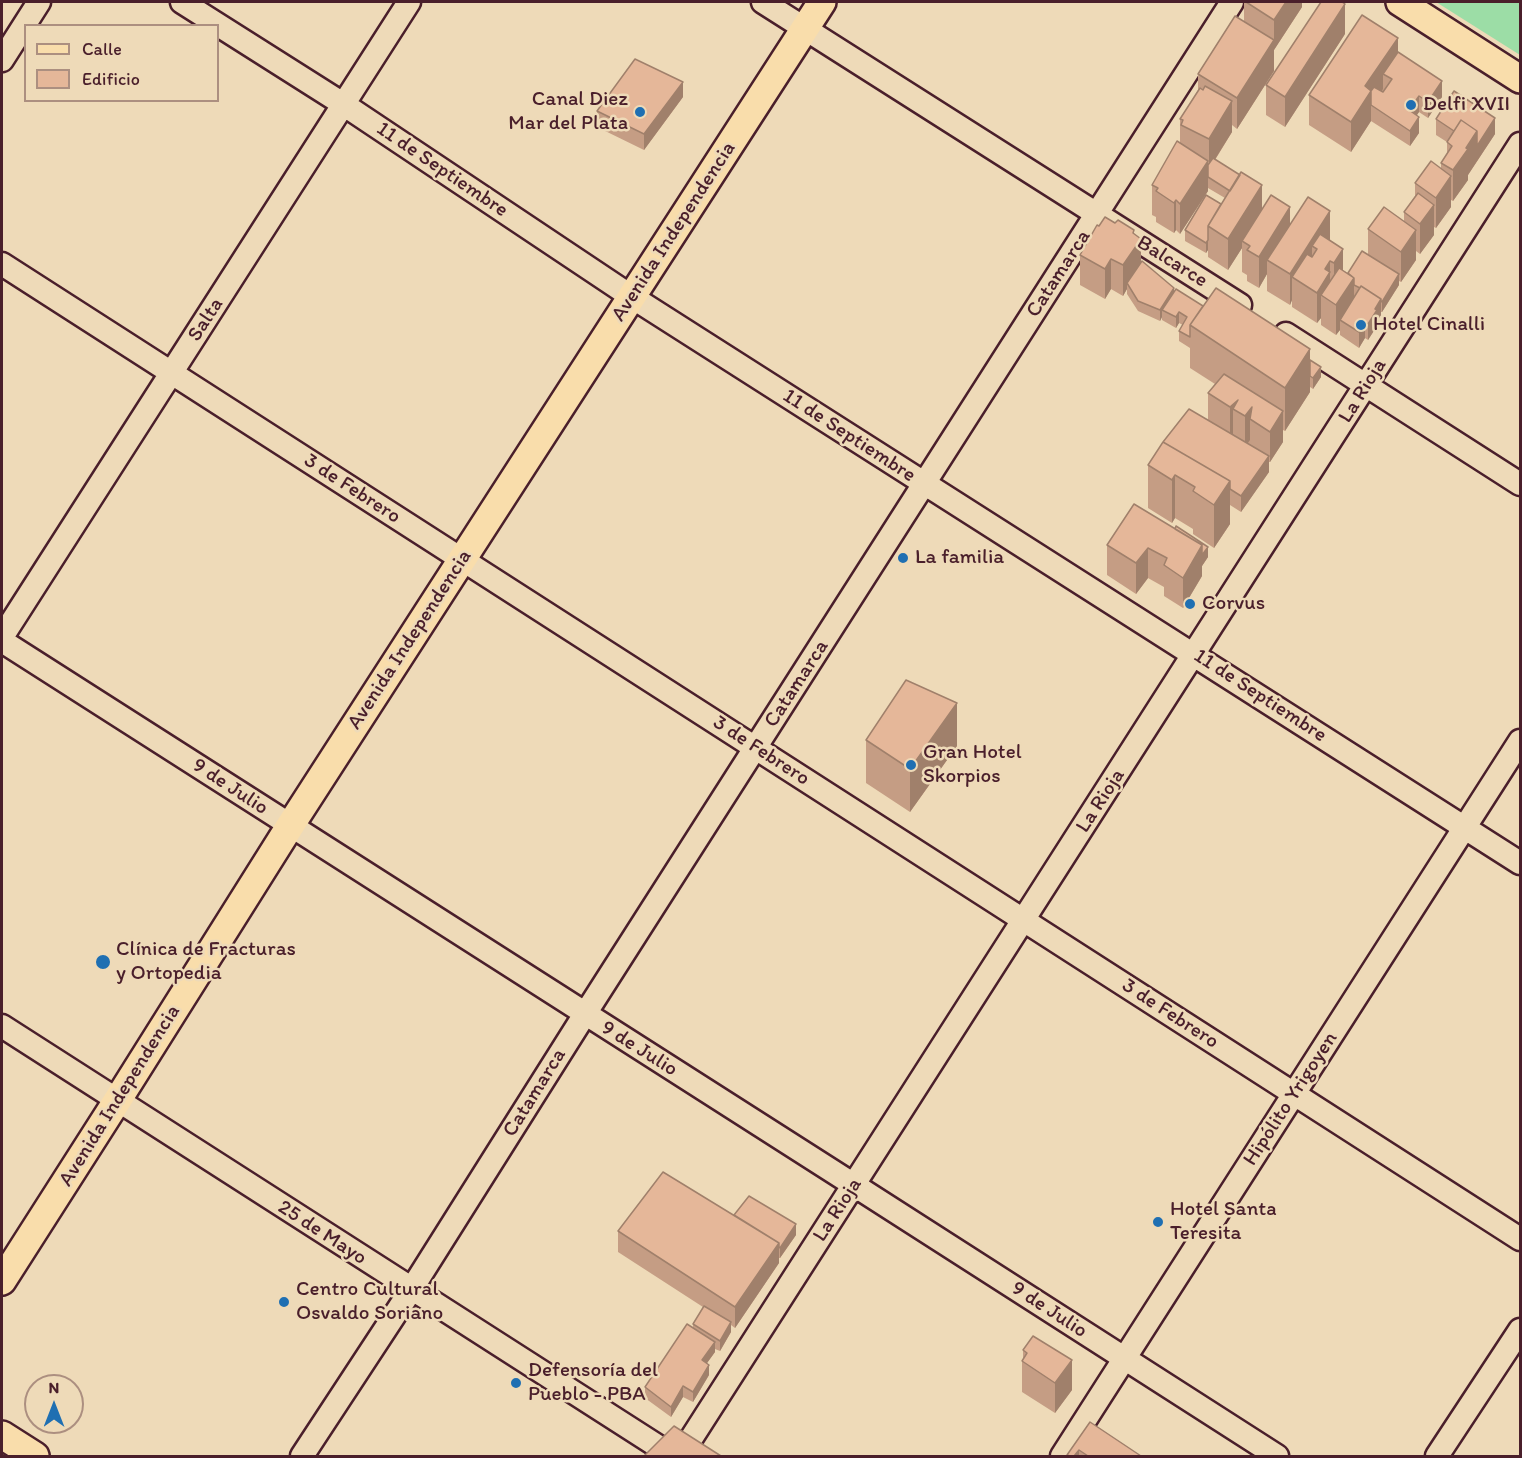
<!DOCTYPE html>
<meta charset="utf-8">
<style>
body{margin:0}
#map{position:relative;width:1522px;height:1458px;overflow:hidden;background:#eedab8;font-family:Itim,sans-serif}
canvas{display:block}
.frame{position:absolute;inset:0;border:3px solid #4a1f2b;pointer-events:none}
.legend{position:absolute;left:24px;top:24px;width:195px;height:78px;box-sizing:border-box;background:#eedab8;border:2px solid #ac8f80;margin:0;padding:8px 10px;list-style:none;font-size:18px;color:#4a1f2b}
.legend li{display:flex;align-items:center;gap:12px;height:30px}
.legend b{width:30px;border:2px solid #ac8f80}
.north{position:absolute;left:24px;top:1374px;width:60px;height:60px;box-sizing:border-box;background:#eedab8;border:2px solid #ac8f80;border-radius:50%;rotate:0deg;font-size:16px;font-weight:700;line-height:24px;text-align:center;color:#4a1f2b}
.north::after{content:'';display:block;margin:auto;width:21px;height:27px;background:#1f6fb2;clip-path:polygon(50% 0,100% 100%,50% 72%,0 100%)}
</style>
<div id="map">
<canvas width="1522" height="1458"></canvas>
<div class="frame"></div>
<ul class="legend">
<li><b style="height:8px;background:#f9ddab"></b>Calle</li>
<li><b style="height:16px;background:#e5b799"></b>Edificio</li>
</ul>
<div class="north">N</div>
</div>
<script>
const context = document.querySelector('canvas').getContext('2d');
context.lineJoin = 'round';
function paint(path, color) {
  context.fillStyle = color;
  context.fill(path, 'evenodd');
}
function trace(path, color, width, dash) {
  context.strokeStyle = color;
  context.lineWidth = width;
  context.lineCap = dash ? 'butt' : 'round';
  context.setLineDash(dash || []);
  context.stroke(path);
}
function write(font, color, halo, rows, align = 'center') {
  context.font = font + ' Itim,sans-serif';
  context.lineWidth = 5;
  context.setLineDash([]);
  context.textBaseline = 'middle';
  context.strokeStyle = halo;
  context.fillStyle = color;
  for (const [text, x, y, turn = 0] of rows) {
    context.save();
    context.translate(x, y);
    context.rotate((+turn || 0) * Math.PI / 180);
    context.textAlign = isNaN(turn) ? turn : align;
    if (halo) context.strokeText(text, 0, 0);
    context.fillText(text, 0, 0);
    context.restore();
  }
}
paint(new Path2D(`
 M1436 2H1520V55Z`), '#9cdda6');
const minor = new Path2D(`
 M182 2 343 104 632 297 1520 863
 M763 2 1240 305
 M2 60 39 2
 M2 264 1520 1239
 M1286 334 1520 484
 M2 637 409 2
 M2 641 854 1185 1277 1456
 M2 1026 673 1456
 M302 1456 411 1290 585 1014 1232 2
 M680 1456 1520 144
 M1062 1456 1520 741
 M1437 1456 1520 1330`);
const major = new Path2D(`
 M1400 2 1520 79
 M2 1281 117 1101 290 826 822 2
 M2 1435 35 1456`);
trace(minor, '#4a1f2b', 27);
trace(major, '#4a1f2b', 32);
trace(minor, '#eedab8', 22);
trace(major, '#f9ddab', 27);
paint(new Path2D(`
 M1244 2H1302V7L1274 50V71L1237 129 1232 125V132L1215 160 1262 209 1290 224 1330 241 1343 270 1348 273 1368 256V229L1404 221V212L1415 196V183L1441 169V163L1447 155V142L1436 135V119L1495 134 1468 175V180L1453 201 1451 200V207L1436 228 1434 227V235L1420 254 1416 251V260L1401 282 1399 281V285L1382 312H1381V315L1377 321V326L1368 340 1365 338 1359 348 1340 335V330L1336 335 1321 325V318L1317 323 1292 307V300L1290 305 1267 291V274L1259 288 1247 281V275L1242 272V248L1228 270 1208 257V250L1206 253 1185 241V230L1221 204 1225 198 1208 188V191L1180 234 1176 230 1174 233 1156 222V217L1152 215V185L1180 143V119L1198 90V74L1244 22Z
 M1345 34 1285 127 1266 115V85Z
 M1398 52 1442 97 1428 118 1419 112 1417 115 1419 133 1410 146 1371 121 1351 152 1309 125V95Z
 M683 97 644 150 597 127V111Z
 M1134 234 1141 263 1174 292 1310 360 1321 377 1313 389 1310 387V392L1285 431 1283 430V442L1270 462H1269V472L1241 512 1230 505V524L1214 548 1193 534V529L1175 518 1172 523 1148 508V465L1208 420V393L1215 384 1190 368V348L1179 341V331L1183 325 1179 323 1176 328 1162 320V317L1160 321 1138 311 1127 294V289L1123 296 1111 289 1105 299 1080 285V255Z
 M1134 504 1208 557 1202 566V576L1183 608 1164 596V587L1148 578 1136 594 1107 575V545Z
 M866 740 957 746 910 812 866 783Z
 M734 1215 796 1235 780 1258H779V1263L735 1328 731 1325V1332L720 1351 715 1349V1352L707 1363 709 1375 693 1402 683 1397 671 1417 645 1398V1387L693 1327V1324L703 1307 618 1252V1231Z
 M1023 1350 1072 1360V1390L1055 1413 1022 1392V1361L1023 1359Z
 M1090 1422 1141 1456H1067V1455Z`), '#c59d84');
paint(new Path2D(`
 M1286 2H1302V7L1274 50V20Z
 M1345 4V34L1285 127V97Z
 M1398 38V68L1383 74V89L1372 106 1371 105V121L1351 152V122L1365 86Z
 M1274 40V71L1237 129V98Z
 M1442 81V97L1428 118V102Z
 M683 82V97L644 150V134Z
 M1419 96V112L1409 126V110Z
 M1232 101V132L1209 169V139Z
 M1419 117V133L1410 146V131Z
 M1495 118V134L1468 175V180L1453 201V170L1477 131Z
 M1208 161V191L1180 234V204Z
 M1451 176V207L1436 228V198Z
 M1262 185V216L1242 241V248L1228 270V239Z
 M1176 200V230L1174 233V203Z
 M1434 205V235L1420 254V224Z
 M1290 207V238L1267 260V274L1259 288V257Z
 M1330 211V241L1317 249 1312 246V269L1292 277V300L1290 305V274Z
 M1134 230V249L1141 239V270L1127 283V289L1123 296V265Z
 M1416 230V260L1401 282V252Z
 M1208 240V250L1206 253V243Z
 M1343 249V280L1334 294V263Z
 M1111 259V289L1105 299V269Z
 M1330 261V301L1321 295V318L1317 323V293L1325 269Z
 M1399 274V285L1382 312V302Z
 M1354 278V308L1340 320V330L1336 335V305Z
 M1174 288V299L1162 310V317L1160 321V310Z
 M1381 299V315L1377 321V326L1368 340V324L1375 309Z
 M1179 312V323L1176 328V317Z
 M1365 322V338L1359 348V332Z
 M1310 349V392L1285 431V388Z
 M1321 367V377L1313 389V378Z
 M1238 400 1233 409V434L1230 437V407Z
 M1252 407 1250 419V440L1245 447V416Z
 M1283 411V442L1270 462V432Z
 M1269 456V472L1241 512V496Z
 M1175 475V518L1172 523V480Z
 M1230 481V524L1214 548V505Z
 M1202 545 1208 547V557L1202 566V576L1183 608V578Z
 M1148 548V578L1136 594V563Z
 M957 703V746L910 812V769Z
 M796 1224V1235L780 1258V1248Z
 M779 1243V1263L735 1328V1307Z
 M731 1322V1332L720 1351V1341Z
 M715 1342V1352L702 1370V1360Z
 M1072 1360V1390L1055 1413V1383Z
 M709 1365V1375L693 1402V1392Z
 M683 1386V1397L671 1417V1407Z
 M1079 1450V1456H1074Z`), '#a0806b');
const building = new Path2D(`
 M1246 2H1286L1274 20Z
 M1321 2H1342L1345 4 1285 97 1266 85Z
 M1362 15 1398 38 1365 86 1371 91 1351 122 1309 95Z
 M1235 16 1274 40 1237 98 1198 74Z
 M1398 52 1442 81 1428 102 1419 96 1409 110 1419 117 1410 131 1371 105V91L1374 87 1383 92 1392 79 1383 74Z
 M635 59 683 82 644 134 597 111Z
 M1205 86 1232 101 1209 139 1181 125 1183 120 1180 119 1200 88 1203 90Z
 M1454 91 1495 118 1477 146V131L1461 120 1454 131 1436 119Z
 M1461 120 1477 131 1466 148 1468 149 1453 170 1441 163 1452 146 1447 142Z
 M1177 141 1208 161 1180 204 1176 200 1174 203 1156 191 1158 188 1152 185Z
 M1213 158 1240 175 1230 191 1208 177V165Z
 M1431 161 1451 176 1436 198 1415 183Z
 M1241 172 1262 185 1228 239 1208 226Z
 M1418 193 1434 205 1420 224 1404 212Z
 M1206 195 1221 204 1208 226V240L1206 243 1185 230Z
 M1271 195 1290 207 1259 257 1247 250 1250 246 1242 241Z
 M1308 197 1330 211 1290 274 1267 260Z
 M1384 207 1416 230 1401 252 1368 229Z
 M1105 217 1115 223 1118 220 1134 230 1133 233 1141 239 1123 265 1111 259 1105 269 1080 255 1097 225 1099 226Z
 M1320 234 1343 249 1334 263 1330 261 1325 269 1330 272 1317 293 1292 277 1307 254 1312 257 1317 249 1312 246Z
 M1362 251 1399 274 1382 302 1381 301V299L1361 286 1360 288 1354 285V278L1348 273Z
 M1142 261 1174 288 1160 310 1138 301 1127 283Z
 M1339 268 1354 278 1336 305 1321 295Z
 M1361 286 1381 299 1375 309 1377 310 1368 324 1365 322 1359 332 1340 320Z
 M1216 288 1310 349 1285 388 1190 325Z
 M1176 289 1203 306 1190 325V337L1179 331 1187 317 1179 312 1176 317 1162 310Z
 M1310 360 1321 367 1313 378 1310 376Z
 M1224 374 1283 411 1270 432 1250 419 1252 407 1245 416 1233 409 1238 400 1230 407 1208 393Z
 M1189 409 1269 456 1241 496 1230 489V481L1163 442Z
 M1163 442 1230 481 1214 505 1193 491 1195 487 1175 475 1172 480 1148 465Z
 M1134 504 1202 545 1183 578 1164 565 1167 558 1148 548 1136 563 1107 545Z
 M1176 526 1208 547 1202 555V545L1175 529Z
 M906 680 957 703 910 769 866 740Z
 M663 1172 779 1243 735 1307 618 1231Z
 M749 1196 796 1224 780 1248 779 1247V1243L734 1215Z
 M704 1306 731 1322 720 1341 693 1324Z
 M687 1324 715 1342 702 1360 709 1365 693 1392 683 1386 671 1407 645 1387Z
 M1033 1336 1072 1360 1055 1383 1022 1361 1027 1353 1023 1350Z
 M1090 1422 1141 1456H1088L1079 1450 1074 1456H1070L1067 1455Z
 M674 1426 721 1456H644Z`);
paint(building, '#e5b799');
trace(building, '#a0806b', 1.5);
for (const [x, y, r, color] of [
 [1411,105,6,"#1f6fb2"],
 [640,112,6,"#1f6fb2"],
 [1361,325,6,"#1f6fb2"],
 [903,558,6,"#1f6fb2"],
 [1190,604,6,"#1f6fb2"],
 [911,765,6,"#1f6fb2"],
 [103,962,8,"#1f6fb2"],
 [1158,1222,6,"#1f6fb2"],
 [284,1302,6,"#1f6fb2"],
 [516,1383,6,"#1f6fb2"]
]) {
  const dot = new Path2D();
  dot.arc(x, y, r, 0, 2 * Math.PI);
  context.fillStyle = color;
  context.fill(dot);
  trace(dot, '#eedab8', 2);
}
write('21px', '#4a1f2b', '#eedab8', [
 ["Canal Diez",628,100,"right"],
 ["Mar del Plata",628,124,"right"],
 ["Delfi XVII",1423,105],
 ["Hotel Cinalli",1373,325],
 ["La familia",915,558],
 ["Corvus",1202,604],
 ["Gran Hotel",923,753],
 ["Skorpios",923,777],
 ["Clínica de Fracturas",116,950],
 ["y Ortopedia",116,974],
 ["Hotel Santa",1170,1210],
 ["Teresita",1170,1234],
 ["Centro Cultural",296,1290],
 ["Osvaldo Soriano",296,1314],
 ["Defensoría del",528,1371],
 ["Pueblo - PBA",528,1395]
], 'left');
write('21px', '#4a1f2b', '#eedab8', [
 ["11 de Septiembre",442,170,34],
 ["Avenida Independencia",674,232,-57],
 ["Balcarce",1172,262,32],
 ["Catamarca",1059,274,-57],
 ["Salta",206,320,-57],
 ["La Rioja",1363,391,-58],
 ["11 de Septiembre",849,436,33],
 ["3 de Febrero",352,489,33],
 ["Avenida Independencia",410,640,-57],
 ["Catamarca",797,684,-57],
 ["11 de Septiembre",1260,696,33],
 ["3 de Febrero",761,751,33],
 ["9 de Julio",230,787,33],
 ["La Rioja",1101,801,-57],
 ["3 de Febrero",1170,1014,33],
 ["9 de Julio",639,1049,32],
 ["Catamarca",535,1093,-58],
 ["Avenida Independencia",120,1096,-58],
 ["Hipólito Yrigoyen",1291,1099,-57],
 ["La Rioja",838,1210,-57],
 ["25 de Mayo",322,1233,33],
 ["9 de Julio",1049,1310,33]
]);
</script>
